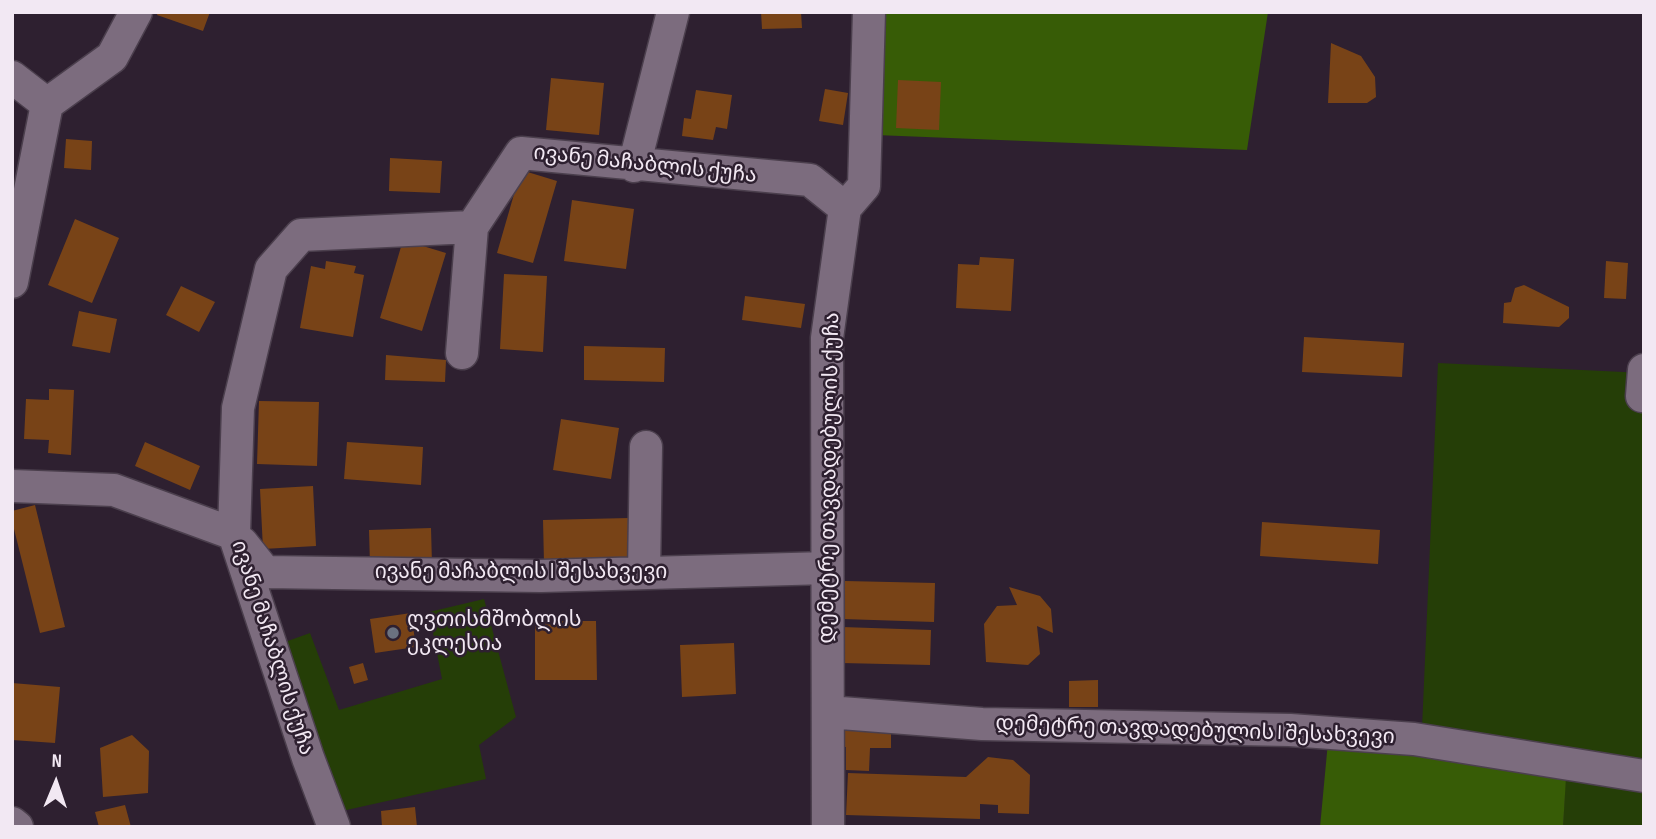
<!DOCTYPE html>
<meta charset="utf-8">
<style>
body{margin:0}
#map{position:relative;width:1656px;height:839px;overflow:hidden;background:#2e2030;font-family:"Sofia Sans Condensed",sans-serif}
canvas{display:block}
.frame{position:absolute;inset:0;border:14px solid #f2e8f3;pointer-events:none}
.north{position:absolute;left:21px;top:748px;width:70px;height:70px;-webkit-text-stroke:5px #2e2030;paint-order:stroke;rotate:2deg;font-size:19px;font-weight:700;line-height:28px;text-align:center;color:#f2e8f3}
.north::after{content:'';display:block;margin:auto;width:24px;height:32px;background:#f2e8f3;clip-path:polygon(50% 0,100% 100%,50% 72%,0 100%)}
</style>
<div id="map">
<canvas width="1656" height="839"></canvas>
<div class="frame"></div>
<div class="north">N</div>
</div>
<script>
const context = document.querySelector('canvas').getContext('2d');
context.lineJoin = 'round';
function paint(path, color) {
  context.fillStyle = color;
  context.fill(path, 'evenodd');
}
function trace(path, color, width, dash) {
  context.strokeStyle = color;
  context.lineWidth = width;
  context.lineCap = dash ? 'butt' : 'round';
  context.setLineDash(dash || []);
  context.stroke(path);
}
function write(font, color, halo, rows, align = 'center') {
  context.font = font + ' "Sofia Sans Condensed","Noto Sans Georgian",sans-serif';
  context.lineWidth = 5;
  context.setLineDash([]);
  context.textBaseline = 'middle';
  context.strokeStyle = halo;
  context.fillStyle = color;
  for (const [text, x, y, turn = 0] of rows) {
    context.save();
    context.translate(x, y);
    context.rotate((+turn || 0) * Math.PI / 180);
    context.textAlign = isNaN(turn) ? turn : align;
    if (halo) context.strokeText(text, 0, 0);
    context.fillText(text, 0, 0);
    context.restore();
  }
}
paint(new Path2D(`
 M1438 363 1644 373V827H1563L1567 751 1422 728Z
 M484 599 516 717 479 745 486 779 342 811 285 642 310 633 339 710 442 679 429 612Z`), '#253e07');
paint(new Path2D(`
 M880 12H1268L1247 150 876 135Z
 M1328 742 1566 778 1563 827H1320Z`), '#375c06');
paint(new Path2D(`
 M158 12H210L203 31 157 15Z
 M761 12H801L802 28 762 29Z
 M1331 43 1361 56 1375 77 1376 97 1367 103H1328Z
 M551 78 604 83 599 135 546 130Z
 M898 80 941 82 939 130 896 128Z
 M825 89 848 93 843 125 819 121Z
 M696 90 732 95 727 129 716 127 713 140 682 136 684 118 691 119Z
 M66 139 92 141 91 170 64 168Z
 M390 158 442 161 440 193 389 191Z
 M521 170 557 181 533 263 497 253Z
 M572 200 634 209 626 269 564 261Z
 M75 219 119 238 92 303 48 285Z
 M403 240 446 253 422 331 380 318Z
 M980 257 1014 259 1011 311 956 308 958 264 979 265Z
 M326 261 356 266 354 273 364 275 353 337 300 328 311 266 325 269Z
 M1606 261 1628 263 1626 299 1604 298Z
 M504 274 547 276 543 352 500 349Z
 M1524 285 1569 307V318L1559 327 1503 323 1504 303 1511 302 1515 288Z
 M181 286 215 302 199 332 166 315Z
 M745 296 805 304 801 328 742 320Z
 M79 311 117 319 110 353 72 346Z
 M1304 337 1404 343 1402 377 1302 372Z
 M584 346 665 348 664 382 584 380Z
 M386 355 446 360 445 382 385 380Z
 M49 389 74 390 71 455 48 453 49 440 24 439 26 399 49 400Z
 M259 401 319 402 317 466 257 464Z
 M561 419 619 428 611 479 553 470Z
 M145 442 200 466 190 490 135 466Z
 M347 442 423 447 421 485 344 479Z
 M313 486 316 546 263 549 260 489Z
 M35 505 65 627 40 633 12 521V511Z
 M629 518V562L544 563 543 520Z
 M1262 522 1380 530 1378 564 1260 556Z
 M431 528 432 564 370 565 369 530Z
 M845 581 935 583 934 622 843 619Z
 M1009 587 1040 596 1051 609 1053 633 1037 626 1040 654 1028 665 986 662 984 624 997 606 1017 605Z
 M411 613 416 647 375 653 370 619Z
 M535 621H596L597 680H535Z
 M842 627 931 630 930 665 841 663Z
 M734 643 736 694 682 697 680 645Z
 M363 663 368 680 354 684 349 667Z
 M1098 680V707H1069V681Z
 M12 683 60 687 55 743 12 740Z
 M838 727 891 728V748H870L869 771 846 770V747H837Z
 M132 735 149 751 148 793 103 797 100 748Z
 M988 757 1013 760 1030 775 1029 814 998 813V805L980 804V819L846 815 848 773 966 777Z
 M125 805 131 827H99L95 812Z
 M415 807 417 827H382L381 811Z`), '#784317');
const minor = new Path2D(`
 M12 77 47 104 12 282
 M47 104 112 57 136 12
 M634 166 673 12
 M462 353 472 227
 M1642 396 1644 370
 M12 486 114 490 234 534
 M242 543 265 572 541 576 827 568
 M644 573 646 447
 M828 712 982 724 1290 730 1414 739 1644 776
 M12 823 17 827
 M334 827 308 758 234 534 238 408 271 269 301 235 472 227 521 153 810 180 845 208
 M828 827 827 338 845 208 864 186 869 12`);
trace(minor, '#4b3f4d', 35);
trace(minor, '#7c6c7e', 32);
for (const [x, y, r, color] of [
 [393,633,7,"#6b7280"]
]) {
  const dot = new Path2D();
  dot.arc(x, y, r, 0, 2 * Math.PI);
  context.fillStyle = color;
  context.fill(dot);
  trace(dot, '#2e2030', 2.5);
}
write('21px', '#f2e8f3', '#2e2030', [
 ["ივანე მაჩაბლის ქუჩა",645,165,6],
 ["დემეტრე თავდადებულის ქუჩა",830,478,-89],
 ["ივანე მაჩაბლის I შესახვევი",521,573],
 ["ივანე მაჩაბლის ქუჩა",272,648,72],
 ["დემეტრე თავდადებულის I შესახვევი",1195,731,2]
]);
write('21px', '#f2e8f3', '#2e2030', [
 ["ღვთისმშობლის",407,621],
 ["ეკლესია",407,645]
], 'left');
</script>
